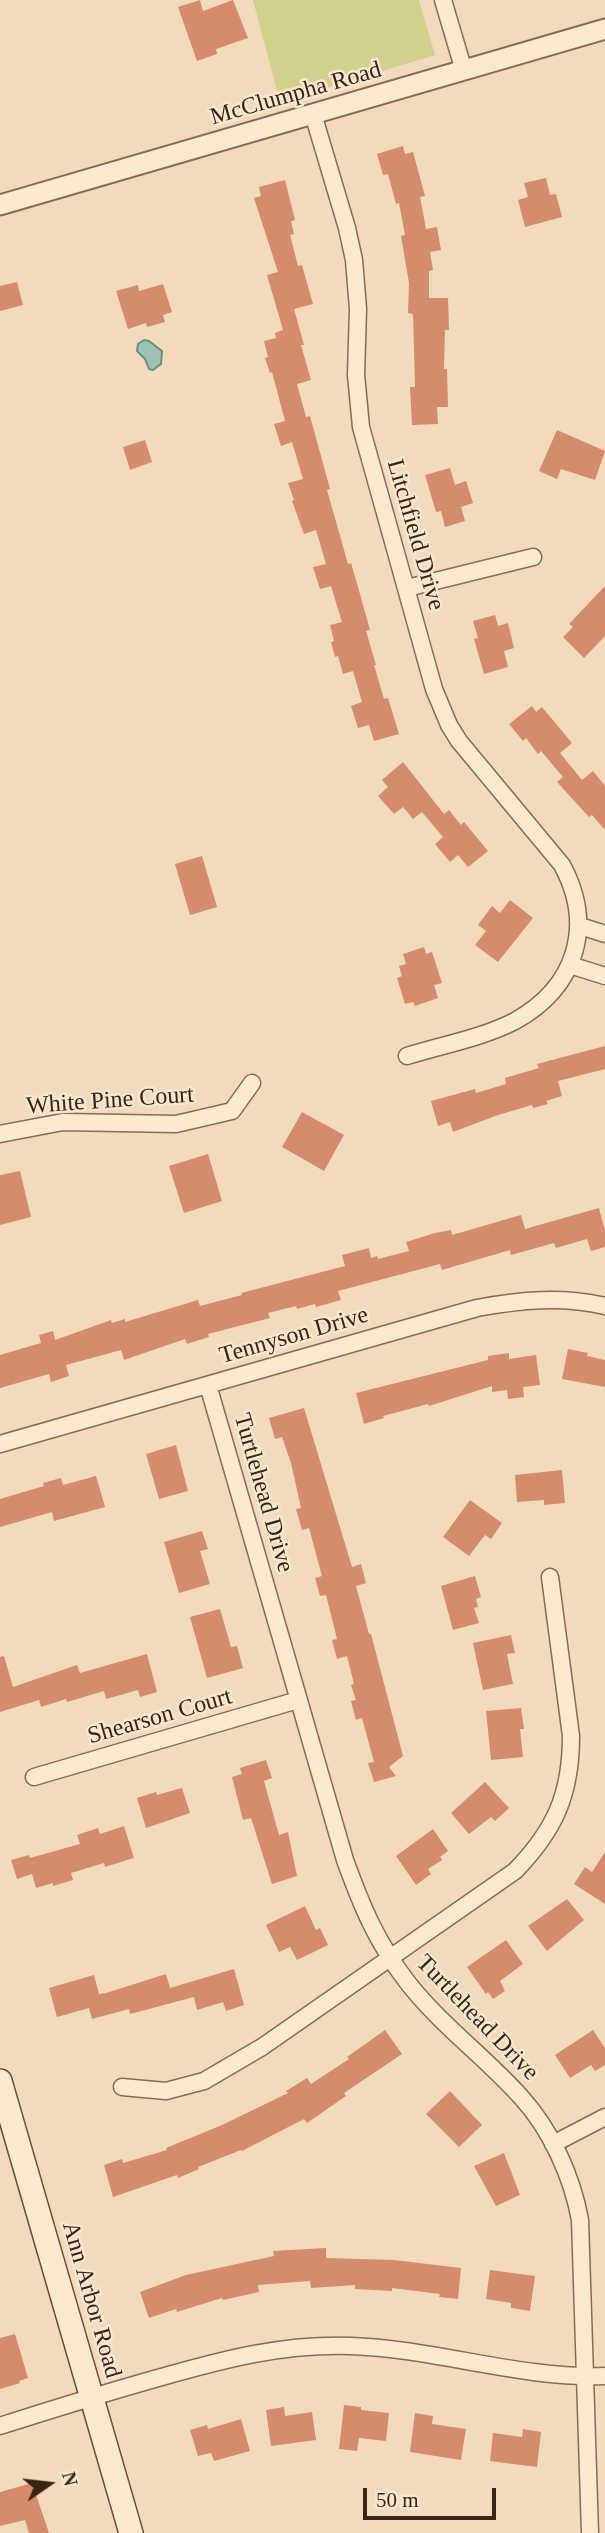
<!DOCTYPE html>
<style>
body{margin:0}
#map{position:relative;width:605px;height:2533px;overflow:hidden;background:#f2dbbc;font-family:Georgia,serif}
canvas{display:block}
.north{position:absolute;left:14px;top:2449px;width:70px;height:70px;-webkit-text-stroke:5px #f9e6cc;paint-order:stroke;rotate:76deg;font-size:19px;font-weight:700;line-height:28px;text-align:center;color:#38251a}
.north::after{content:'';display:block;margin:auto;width:24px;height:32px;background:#38251a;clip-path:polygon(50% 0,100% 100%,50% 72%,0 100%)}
.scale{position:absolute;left:363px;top:2488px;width:133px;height:32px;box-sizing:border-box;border:4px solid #38251a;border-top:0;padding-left:9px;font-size:21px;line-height:24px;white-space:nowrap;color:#38251a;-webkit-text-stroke:5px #f9e6cc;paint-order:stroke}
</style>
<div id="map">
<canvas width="605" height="2533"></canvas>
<div class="north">N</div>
<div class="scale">50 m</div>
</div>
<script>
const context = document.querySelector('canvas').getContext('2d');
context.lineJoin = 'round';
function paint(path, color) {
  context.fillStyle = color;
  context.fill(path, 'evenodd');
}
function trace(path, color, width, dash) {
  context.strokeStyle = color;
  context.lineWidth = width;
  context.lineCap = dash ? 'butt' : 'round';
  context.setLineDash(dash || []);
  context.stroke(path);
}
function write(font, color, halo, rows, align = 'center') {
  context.font = font + ' Georgia,serif';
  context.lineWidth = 5;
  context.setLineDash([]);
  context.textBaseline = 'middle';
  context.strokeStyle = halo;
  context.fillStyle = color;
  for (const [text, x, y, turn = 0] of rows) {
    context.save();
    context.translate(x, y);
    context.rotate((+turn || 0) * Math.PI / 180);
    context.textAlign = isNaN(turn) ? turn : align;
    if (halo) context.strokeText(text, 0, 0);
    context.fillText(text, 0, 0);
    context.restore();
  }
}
paint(new Path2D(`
 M253 0H419L435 55 280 102Z`), '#d0d08f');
const water = new Path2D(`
 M144 340 149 341 162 351 161 364 153 370 149 369 145 359 137 351 138 344Z`);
paint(water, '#a0c2b4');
trace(water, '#679081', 2);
paint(new Path2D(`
 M200 0 203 11 233 0 248 38 216 49 217 54 197 61 178 7Z
 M403 146 405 154 413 152 425 196 420 197 426 229 437 227 441 250 430 252 433 270 429 271V298H448L449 330H445L444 369H447L448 407H437L438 424 412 425 410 387H415L413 314 408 313 409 283 401 236 405 235 399 203 396 204 388 174 383 175 377 154Z
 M546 178 550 195 556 194 562 217 525 227 518 200 528 197 524 183Z
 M285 180 295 220 291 221 294 234 290 235 298 266 302 265 313 304 294 309 304 345H301L311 380 297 384 306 417 310 416 330 489 327 490 348 564 351 563 360 594 370 630 366 631 376 665H374L384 699 388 698 399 734 374 741 369 725 358 728 351 706 362 702 353 671 343 674 338 656 335 657 331 642 334 641 330 625 342 622 331 586 320 589 313 567 326 564 316 530 304 534 292 501 294 500 288 483 303 479 292 442 281 446 274 424 285 421 272 372 270 373 265 358 268 357 264 341 276 338 275 333 283 330 267 275 278 272 254 198 261 196 259 187Z
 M17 282 23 305 0 311V286Z
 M163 284 172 312 163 315 165 322 147 327 146 323 128 329 116 291 138 285 139 291Z
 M557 430 605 451 595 480 561 469 557 479 539 471Z
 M145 440 152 462 130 470 123 447Z
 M450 468 455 485 466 481 473 503 461 507 465 521 445 527 441 511 436 512 425 475Z
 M605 586V636L584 658 563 637 573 627 569 624Z
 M495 615 498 626 508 623 514 648 504 651 508 667 484 674 474 639 478 638 473 621Z
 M532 706 536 712 542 707 572 743 560 753 582 780 593 771 605 786V830L592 815 589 817 557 782 563 777 541 751 538 754 526 738 523 741 509 724Z
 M403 762 444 814 449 810 461 825 464 822 488 851 468 867 458 855 450 862 435 844 443 837 422 812 413 819 403 807 394 814 378 796 388 787 382 780Z
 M202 856 217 907 190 915 175 864Z
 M510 900 533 918 498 962 475 945 486 931 478 925 492 906 500 913Z
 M424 947 426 954 432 952 442 983 434 985 438 998 415 1006 413 1002 405 1004 397 978 402 976 399 966 406 964 403 954Z
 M605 1046V1069L558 1081 562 1096 546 1101 548 1104 533 1108 532 1105 498 1115 453 1132 450 1122 438 1126 431 1101 475 1089 476 1093 506 1084 505 1078 539 1068 537 1064Z
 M302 1112 344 1135 324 1171 282 1147Z
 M208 1154 222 1201 184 1213 169 1166Z
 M20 1171 31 1217 0 1225V1175Z
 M599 1208 605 1231V1247L591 1251 587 1239 556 1248 554 1243 511 1255 510 1250 442 1270 440 1264 338 1291 341 1300 316 1307 315 1304 297 1309 296 1306 268 1313 270 1318 208 1334 209 1337 187 1344 185 1339 124 1360 121 1350 66 1365 69 1376 51 1382 49 1374 0 1388V1355L41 1343 39 1335 53 1331 55 1340 111 1320 112 1323 125 1319V1322L198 1300 200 1306 242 1295 241 1293 345 1266 342 1255 369 1248 371 1258 377 1256 378 1259 409 1251 406 1242 435 1233 451 1230 452 1235 521 1215 525 1229Z
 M568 1349 588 1353 587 1356 605 1360V1387L562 1379Z
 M509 1353V1359L536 1355 540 1385 523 1387 524 1397 508 1399 507 1390 492 1392V1386L429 1406 428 1404 383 1416 384 1418 364 1424 356 1393 488 1360V1356Z
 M304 1408 352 1567 361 1564 366 1583 356 1586 369 1634H371L403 1756 389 1767 396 1776 374 1782 368 1763 374 1762 362 1718 356 1720 351 1701 356 1700 351 1685 354 1684 347 1656 337 1659 332 1640 337 1639 326 1595 320 1596 315 1578 322 1576 309 1528 302 1530 296 1509 301 1508 291 1463 282 1437 275 1439 269 1418Z
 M176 1445 188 1491 159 1499 146 1454Z
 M562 1470 565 1503 544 1505V1500L517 1502 515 1475Z
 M96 1476 105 1507 54 1521 52 1512 0 1527V1499L44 1486 43 1483 61 1478 63 1485Z
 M470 1500 502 1523 491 1539 485 1535 469 1556 443 1537Z
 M202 1531 208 1549 200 1551 210 1584 179 1593 164 1542Z
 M475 1576 481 1597 476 1599 478 1607 474 1608 479 1623 453 1630 441 1586Z
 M220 1609 231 1647 237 1646 243 1668 207 1678 190 1617Z
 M511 1635 515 1653 507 1654 513 1684 483 1690 473 1643Z
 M147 1654 157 1692 140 1697 138 1690 106 1699 104 1691 67 1702 66 1699 41 1707 39 1700 0 1712V1657L4 1656 13 1687 77 1665 80 1673Z
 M521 1708 524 1729H520L523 1757 491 1760 486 1711Z
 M266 1760 272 1778 264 1781 279 1835 288 1832 297 1876 272 1884 251 1818 243 1820 232 1777 242 1774 240 1768Z
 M485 1782 509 1808 495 1821 491 1817 469 1834 451 1813Z
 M182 1788 190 1813 146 1828 137 1798 156 1792 157 1795Z
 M124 1826 134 1858 105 1867 104 1863 71 1873 73 1880 53 1886V1883L36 1888 32 1874 17 1879 11 1860 29 1855 30 1858 80 1844 77 1835 98 1828 100 1834Z
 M433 1829 448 1851 440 1857 442 1860 428 1869 431 1874 416 1885 396 1856Z
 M605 1852V1904L574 1884 585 1867 592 1872Z
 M567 1899 584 1920 547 1951 528 1926Z
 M305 1906 316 1930 320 1928 328 1945 297 1960 290 1947 279 1952 266 1925Z
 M506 1940 523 1964 500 1981 505 1991 493 1999 488 1992 486 1994 467 1967Z
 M234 1969 244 2005 226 2011 223 2002 197 2010 194 1997 130 2014 129 2009 92 2019 89 2008 57 2017 49 1988 94 1975 99 1994 106 1993 166 1974 170 1988Z
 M385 2030 402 2054 344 2093 346 2096 307 2123 304 2119 242 2151 241 2150 198 2167 199 2169 178 2178 177 2175 113 2197 104 2165 122 2159 123 2163 167 2150 166 2148 222 2125 288 2093 286 2091 307 2078 311 2084 349 2059 347 2057Z
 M593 2030 605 2048V2065L595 2071 591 2065 570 2078 555 2055Z
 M450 2091 482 2125 459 2147 426 2114Z
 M504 2153 520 2195 496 2206 474 2166Z
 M326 2248V2258L394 2260 461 2268 458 2299 439 2297 440 2294 392 2288V2291L355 2289V2285L311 2288 310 2281 258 2285 259 2292 223 2300 222 2298 177 2312 176 2309 149 2318 140 2292 186 2275 274 2256 273 2251Z
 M490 2270 535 2276 530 2311 511 2308V2303L486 2299Z
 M15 2334 28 2378 19 2381 20 2383 0 2389V2338Z
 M344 2405 361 2407V2410L389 2413 386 2441 359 2438 357 2451 339 2449Z
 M284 2407 285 2416 312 2412 316 2440 271 2446 266 2410Z
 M415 2413 433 2416 432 2424 466 2429 461 2460 410 2452Z
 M241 2419 250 2451 214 2461 211 2453 198 2456 190 2430 207 2425 208 2429Z
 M523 2429 541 2432 537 2467 490 2461 493 2433 522 2437Z
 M32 2483 49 2533H29L25 2520 0 2526V2492Z`), '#d48b6e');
const minor = new Path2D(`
 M443 0 464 71
 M313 114 347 228 354 260 358 309 356 375 361 427 434 689 449 725 459 741 562 865C595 926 576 987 515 1021 482 1038 442 1045 407 1056
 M407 588 533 557
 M580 926 605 934
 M570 965 605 976
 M0 1134 63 1122 176 1124 232 1111 252 1083
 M208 1385 345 1860C362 1907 377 1943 408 1983 441 2025 485 2057 521 2097 551 2130 572 2176 580 2220L590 2533
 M0 1444 477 1308C520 1300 562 1296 605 1306
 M34 1777 298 1700
 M122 2087 166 2091 204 2081 262 2047 515 1871C555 1830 571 1794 571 1736L550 1577
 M553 2144 605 2117
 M0 2426C53 2409 105 2393 158 2378 225 2359 281 2344 351 2346 436 2349 520 2379 605 2376`);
const tertiary = new Path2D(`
 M0 205 605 29`);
const secondary = new Path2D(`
 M0 2081 131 2533`);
trace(minor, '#8b6a54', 19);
trace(tertiary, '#8b6a54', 23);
trace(secondary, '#6c4b37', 26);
trace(minor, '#fce9cf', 16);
trace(tertiary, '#fce9cf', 19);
trace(secondary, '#fce9cf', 23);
write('24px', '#38251a', '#f9e6cc', [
 ["McClumpha Road",296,94,-16],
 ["Litchfield Drive",415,535,74],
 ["White Pine Court",110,1101,-4],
 ["Tennyson Drive",294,1336,-16],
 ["Turtlehead Drive",263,1493,74],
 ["Shearson Court",160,1717,-16],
 ["Turtlehead Drive",477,2018,46],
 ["Ann Arbor Road",91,2300,74]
]);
</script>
